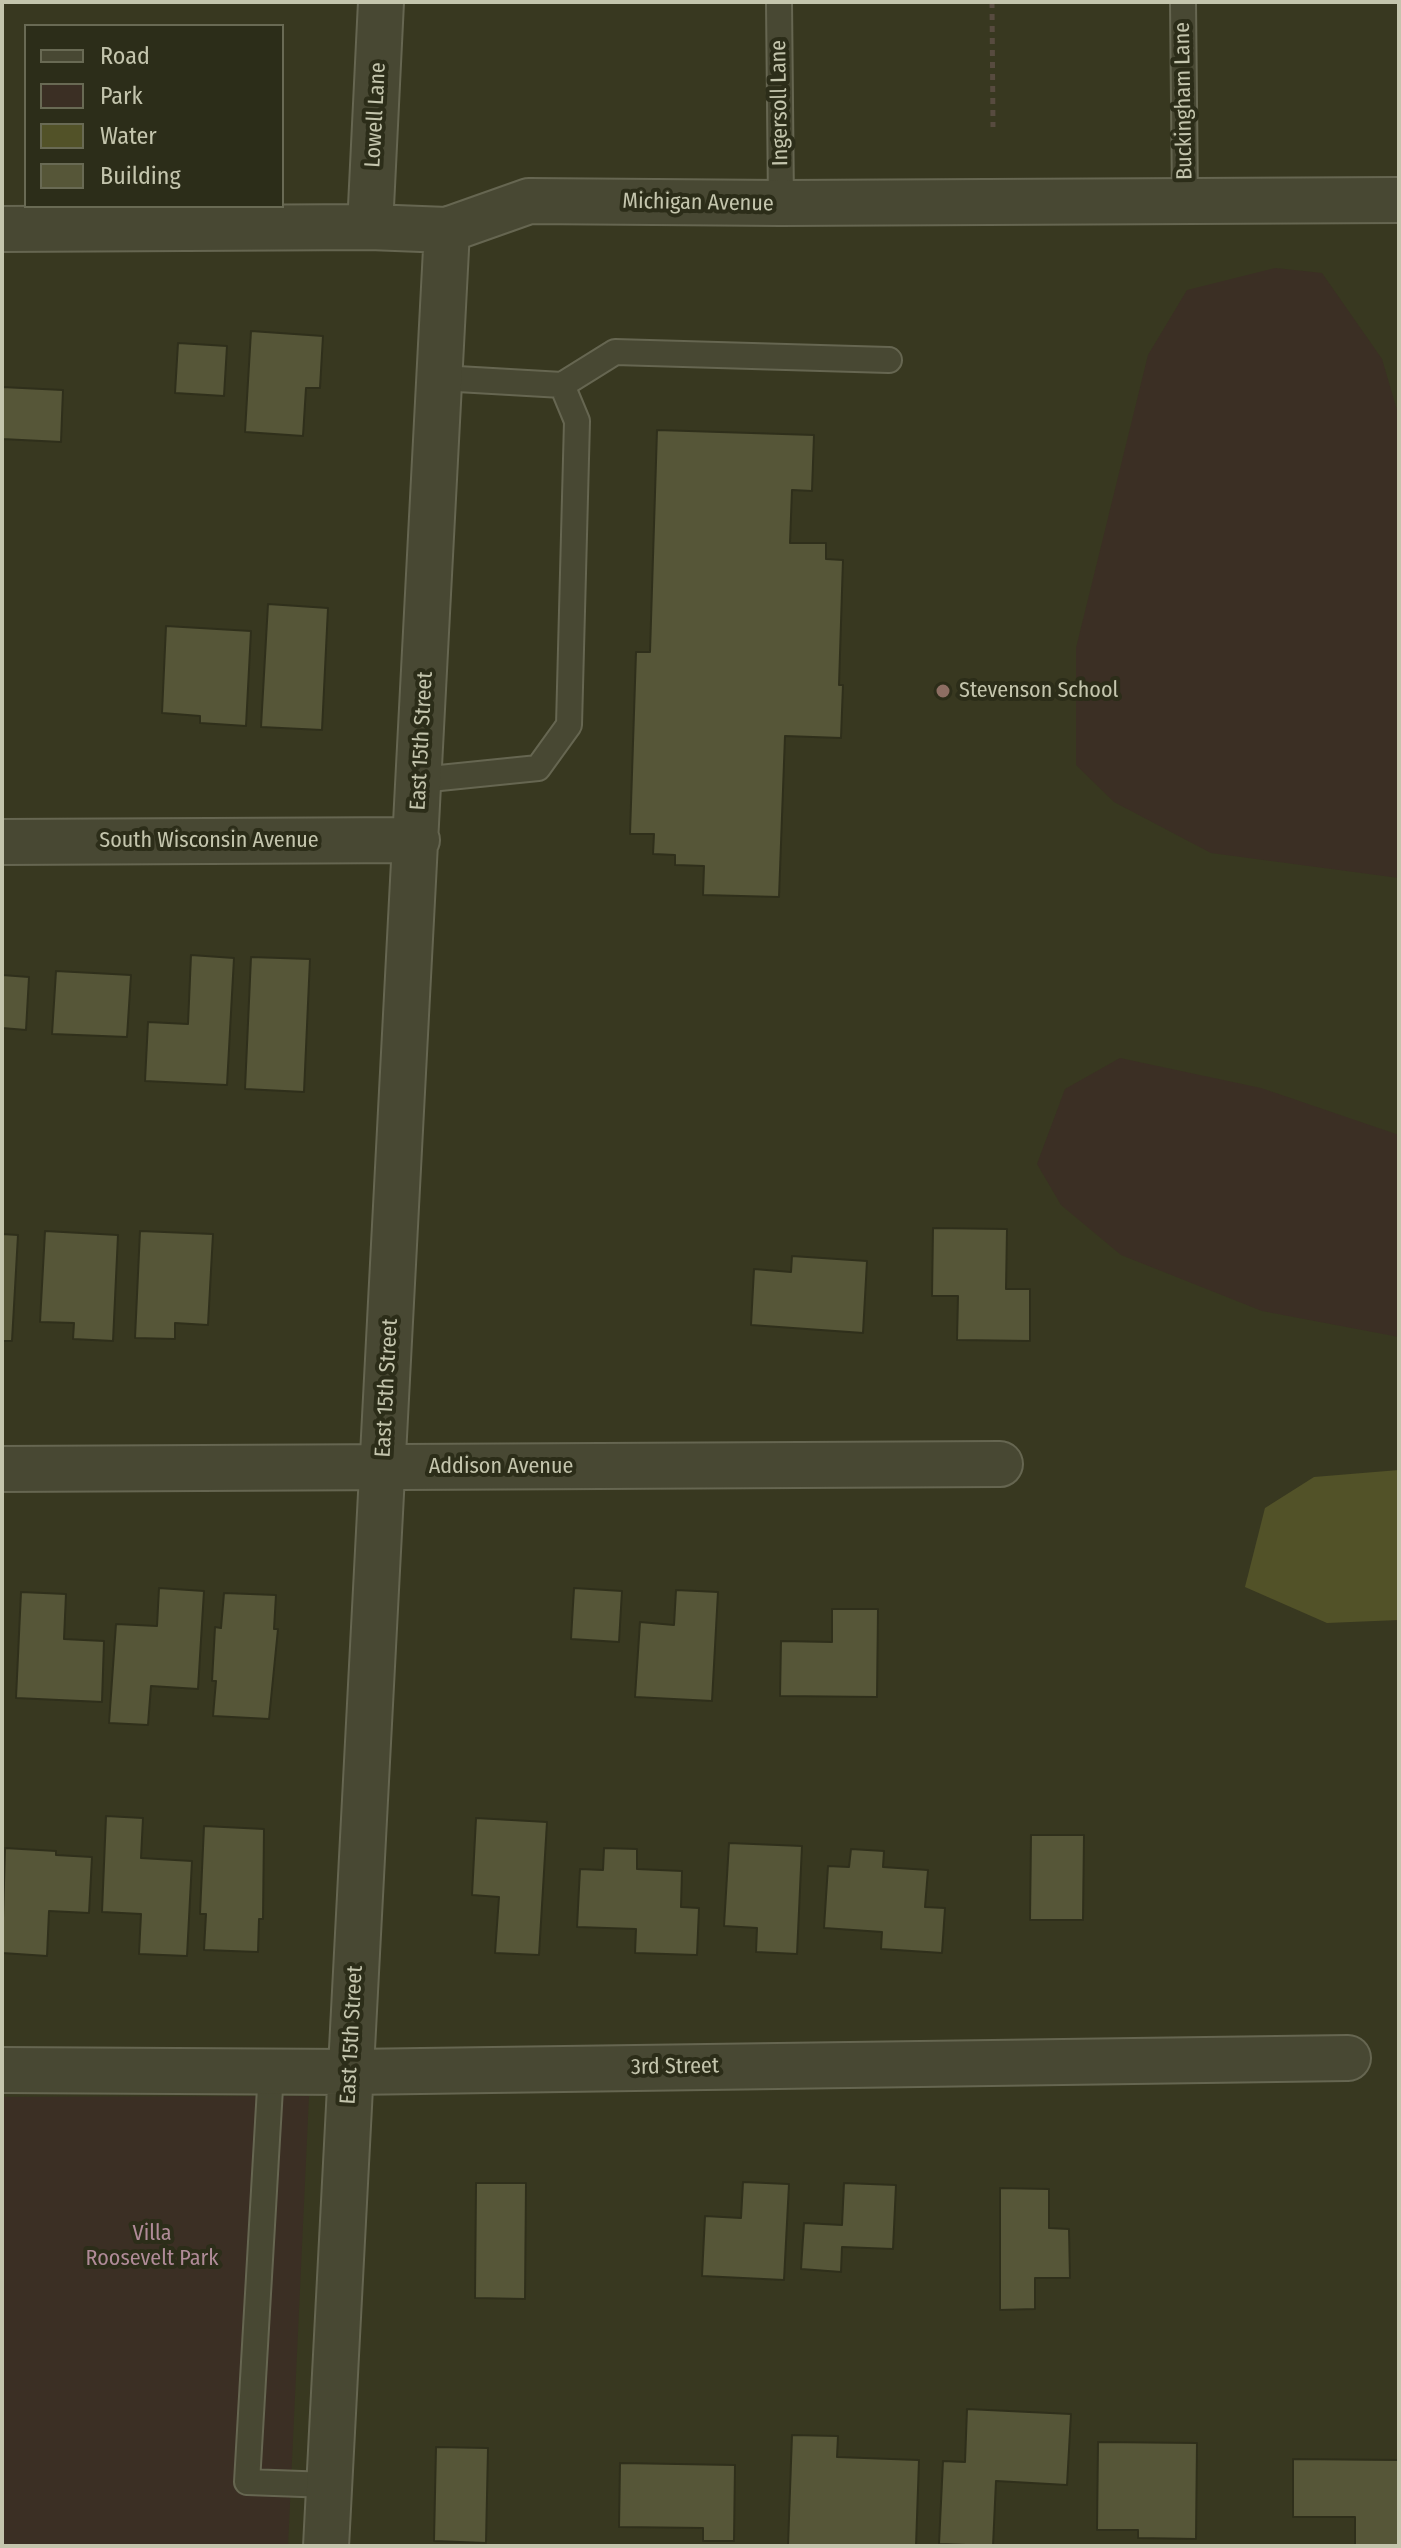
<!DOCTYPE html>
<style>
body{margin:0}
#map{position:relative;width:1401px;height:2548px;overflow:hidden;background:#383820;font-family:"Fira Sans Condensed",sans-serif}
canvas{display:block}
.frame{position:absolute;inset:0;border:4px solid #c4c5ad;pointer-events:none}
.legend{position:absolute;left:24px;top:24px;width:260px;height:184px;box-sizing:border-box;background:#2c2d19;border:2px solid #696a54;margin:0;padding:10px 14px;list-style:none;font-size:24px;color:#c4c5ad}
.legend li{display:flex;align-items:center;gap:16px;height:40px}
.legend b{width:40px;border:2px solid #696a54}
</style>
<div id="map">
<canvas width="1401" height="2548"></canvas>
<div class="frame"></div>
<ul class="legend">
<li><b style="height:10px;background:#484833"></b>Road</li>
<li><b style="height:22px;background:#3b2f24"></b>Park</li>
<li><b style="height:22px;background:#525228"></b>Water</li>
<li><b style="height:22px;background:#565638"></b>Building</li>
</ul>
</div>
<script>
const context = document.querySelector('canvas').getContext('2d');
context.lineJoin = 'round';
function paint(path, color) {
  context.fillStyle = color;
  context.fill(path, 'evenodd');
}
function trace(path, color, width, dash) {
  context.strokeStyle = color;
  context.lineWidth = width;
  context.lineCap = dash ? 'butt' : 'round';
  context.setLineDash(dash || []);
  context.stroke(path);
}
function write(font, color, halo, rows, align = 'center') {
  context.font = font + ' "Fira Sans Condensed",sans-serif';
  context.lineWidth = 8;
  context.setLineDash([]);
  context.textBaseline = 'middle';
  context.strokeStyle = halo;
  context.fillStyle = color;
  for (const [text, x, y, turn = 0] of rows) {
    context.save();
    context.translate(x, y);
    context.rotate((+turn || 0) * Math.PI / 180);
    context.textAlign = isNaN(turn) ? turn : align;
    if (halo) context.strokeText(text, 0, 0);
    context.fillText(text, 0, 0);
    context.restore();
  }
}
paint(new Path2D(`
 M1275 268 1322 273 1382 359 1399 417V878L1211 853 1114 802 1076 765V648L1148 355 1187 290Z
 M1120 1058 1261 1088 1399 1135V1337L1262 1311 1121 1255 1061 1205 1037 1164 1065 1089Z
 M309 2096 288 2546H2V2097Z`), '#3b2f24');
paint(new Path2D(`
 M1399 1470V1620L1327 1623 1245 1587 1265 1508 1314 1477Z`), '#525228');
const building = new Path2D(`
 M251 331 323 336 320 388H306L303 436 245 432Z
 M178 343 227 346 224 396 175 393Z
 M2 387 63 390 61 442 2 439Z
 M657 430 814 435 812 491 792 490 790 543H826V559L843 560 839 685H843L841 738 785 736 779 897 703 895 704 866 675 865V855L653 854 654 834H630L636 652H650Z
 M268 604 328 608 322 730 261 727Z
 M166 626 251 631 246 726 200 723V716L162 713Z
 M191 955 234 958 227 1085 145 1081 148 1022 188 1024Z
 M251 957 310 959 304 1092 245 1089Z
 M56 971 131 975 127 1037 52 1034Z
 M2 975 29 977 26 1030 2 1028Z
 M933 1228 1007 1229 1006 1289H1030V1341L957 1340 958 1296H932Z
 M45 1231 118 1235 113 1341 73 1339 74 1323 40 1322Z
 M140 1231 213 1234 208 1325 175 1323V1339L135 1338Z
 M2 1234 18 1235 12 1341H2Z
 M792 1256 867 1261 863 1333 751 1325 754 1269 791 1272Z
 M159 1588 204 1591 198 1689 151 1686 148 1725 109 1723 116 1624 157 1626Z
 M574 1588 622 1591 619 1642 571 1639Z
 M676 1590 718 1592 712 1701 635 1697 640 1622 674 1625Z
 M21 1592 66 1594 64 1639 104 1641 102 1702 16 1698Z
 M224 1593 276 1595 274 1629H278L269 1719 213 1716 216 1681H212L215 1627 221 1628Z
 M832 1609H878L877 1697 780 1696 781 1641 832 1642Z
 M106 1816 143 1818 141 1858 192 1861 187 1956 139 1954 141 1914 102 1912Z
 M476 1818 547 1822 539 1955 495 1953 499 1897 472 1895Z
 M204 1826 264 1829 263 1919H259L258 1952 204 1950 206 1914H200Z
 M1031 1835H1084L1083 1920H1030Z
 M729 1843 802 1846 797 1954 756 1952 757 1928 724 1926Z
 M5 1848 56 1851V1855L92 1857 89 1913 49 1911 47 1956 2 1953Z
 M604 1848 637 1849V1869L682 1871 681 1907 699 1908 697 1955 635 1953 636 1929 577 1927 580 1869 603 1870Z
 M851 1849 884 1851 883 1867 928 1870 925 1907 945 1908 942 1953 881 1949 882 1932 824 1928 828 1866 849 1867Z
 M743 2182 789 2184 784 2280 702 2276 705 2216 741 2218Z
 M476 2183H526L525 2299 475 2298Z
 M844 2183 896 2185 893 2249 842 2247 841 2272 801 2269 804 2223 842 2225Z
 M1000 2188 1049 2189V2228L1069 2229 1070 2278H1035V2309L1000 2310Z
 M967 2409 1071 2414 1067 2485 996 2481 993 2546 939 2544 943 2461 965 2462Z
 M792 2435 838 2436 837 2457 919 2460 916 2546H788Z
 M1098 2442 1197 2443 1196 2539 1138 2538V2530H1097Z
 M436 2447 488 2448 486 2543 434 2541Z
 M1293 2459 1399 2460V2546H1355V2517H1293Z
 M620 2463 735 2465 734 2541H703V2528L619 2527Z`);
paint(building, '#565638');
trace(building, '#2f2f1b', 2);
const service = new Path2D(`
 M779 2 781 203
 M1183 2 1185 201
 M440 378 562 385 615 352 889 360
 M420 780 538 768 569 725 577 421 562 385
 M271 2071 247 2482 329 2485`);
const minor = new Path2D(`
 M370 227 381 2
 M2 229 370 227 447 230 529 201 781 203 1399 200
 M2 842 417 840
 M2 1469 1000 1464
 M2 2070 350 2072 1348 2058
 M326 2546 447 230`);
trace(service, '#666651', 28);
trace(minor, '#666651', 48);
trace(new Path2D(`
 M992 2 993 127`), '#574b3f', 5, [6, 6]);
trace(service, '#484833', 24);
trace(minor, '#484833', 44);
for (const [x, y, r, color] of [
 [943,691,8,"#8d6e63"]
]) {
  const dot = new Path2D();
  dot.arc(x, y, r, 0, 2 * Math.PI);
  context.fillStyle = color;
  context.fill(dot);
  trace(dot, '#2c2d19', 3);
}
write('22px', '#c4c5ad', '#2c2d19', [
 ["Buckingham Lane",1184,101,-91],
 ["Ingersoll Lane",780,103,-91],
 ["Lowell Lane",376,115,-87],
 ["Michigan Avenue",698,203,1],
 ["East 15th Street",422,741,-87],
 ["South Wisconsin Avenue",209,841],
 ["East 15th Street",387,1388,-87],
 ["Addison Avenue",501,1467],
 ["East 15th Street",352,2035,-87],
 ["3rd Street",675,2067,-1]
]);
write('22px', '#c4c5ad', '#2c2d19', [
 ["Stevenson School",959,691]
], 'left');
write('22px', '#b08b98', '#2c2d19', [
 ["Villa",152,2234],
 ["Roosevelt Park",152,2259]
]);
</script>
